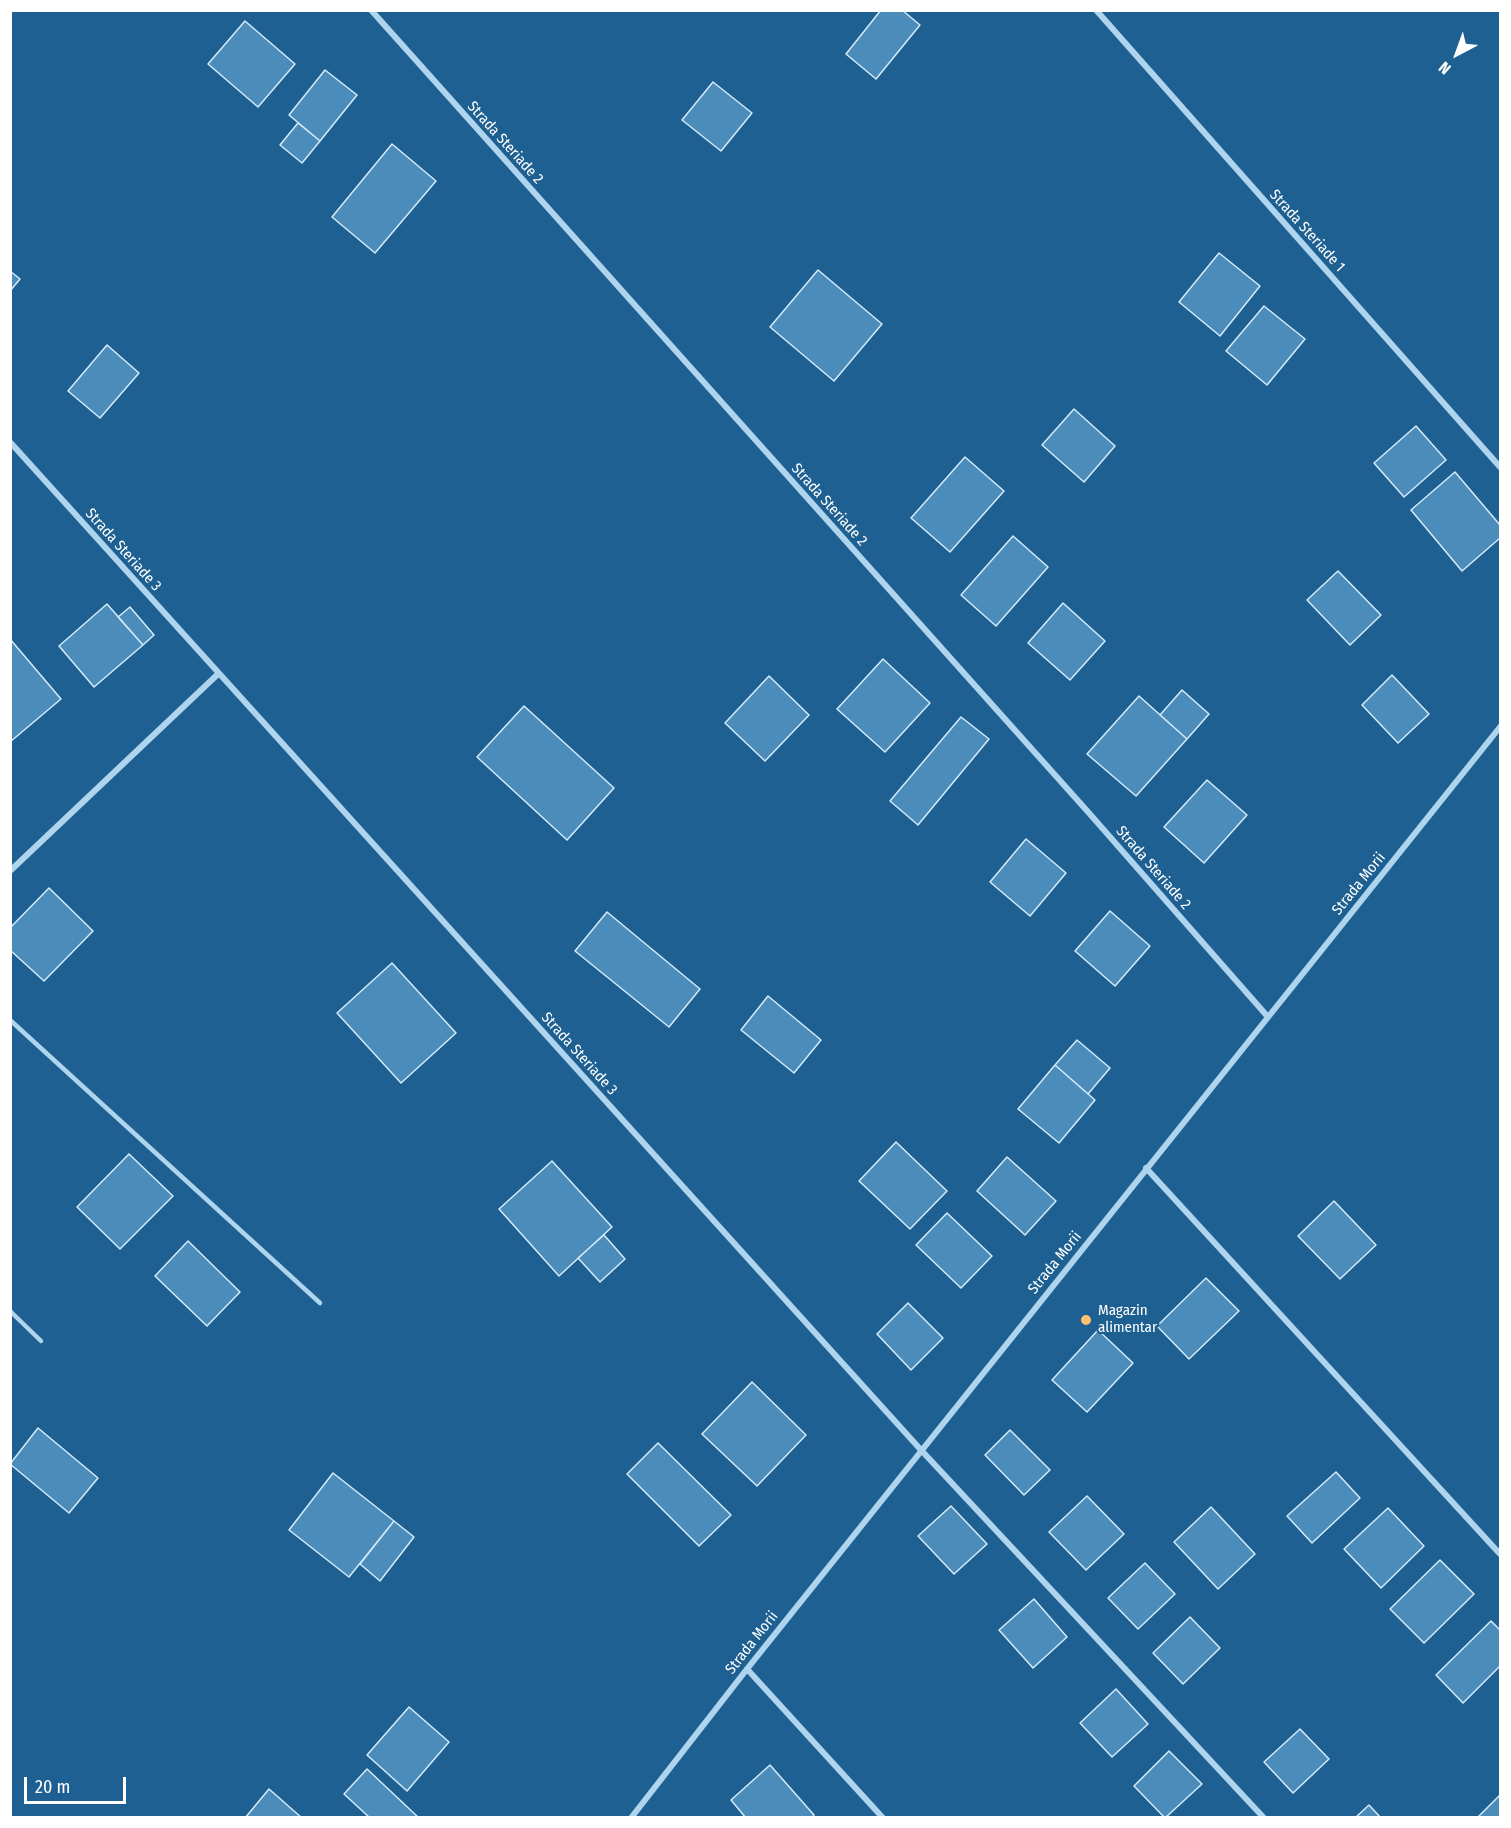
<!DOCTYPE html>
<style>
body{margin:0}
#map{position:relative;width:1511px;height:1828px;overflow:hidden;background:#1e6091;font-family:"Fira Sans Condensed",sans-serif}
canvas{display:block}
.frame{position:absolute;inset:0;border:12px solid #fff;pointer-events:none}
.north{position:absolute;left:1427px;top:24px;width:60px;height:60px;-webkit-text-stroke:4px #1e6091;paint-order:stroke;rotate:221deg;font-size:16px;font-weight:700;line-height:24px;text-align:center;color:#fff}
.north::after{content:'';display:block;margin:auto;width:21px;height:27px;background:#fff;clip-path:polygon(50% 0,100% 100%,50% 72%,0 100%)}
.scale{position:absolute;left:24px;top:1777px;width:102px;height:27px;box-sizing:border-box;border:3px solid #fff;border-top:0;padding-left:8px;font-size:18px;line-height:21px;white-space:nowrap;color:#fff;-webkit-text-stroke:4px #1e6091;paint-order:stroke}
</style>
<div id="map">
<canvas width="1511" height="1828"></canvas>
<div class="frame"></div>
<div class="north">N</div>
<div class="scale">20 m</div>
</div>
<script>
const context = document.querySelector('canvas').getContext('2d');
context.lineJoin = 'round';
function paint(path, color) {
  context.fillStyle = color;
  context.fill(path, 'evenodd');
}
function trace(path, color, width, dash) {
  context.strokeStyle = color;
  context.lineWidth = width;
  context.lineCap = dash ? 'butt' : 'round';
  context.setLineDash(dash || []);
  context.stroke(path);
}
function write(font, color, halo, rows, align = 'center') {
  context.font = font + ' "Fira Sans Condensed",sans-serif';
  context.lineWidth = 4.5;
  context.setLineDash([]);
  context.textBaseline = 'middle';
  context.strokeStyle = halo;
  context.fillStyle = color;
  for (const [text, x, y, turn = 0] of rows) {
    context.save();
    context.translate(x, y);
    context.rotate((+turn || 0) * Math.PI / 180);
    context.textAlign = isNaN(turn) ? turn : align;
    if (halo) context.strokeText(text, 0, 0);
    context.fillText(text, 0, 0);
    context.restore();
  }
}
const building = new Path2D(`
 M881 10H902L920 25 876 79 846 54Z
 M245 21 295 64 258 107 208 64Z
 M325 70 357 95 320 141 289 115Z
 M713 82 752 113 721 151 682 120Z
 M298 123 320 141 302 163 280 145Z
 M392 144 436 181 375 253 332 217Z
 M1219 253 1260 286 1220 336 1179 302Z
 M818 270 882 324 834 381 770 327Z
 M10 271 20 279 10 291Z
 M1264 306 1305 339 1267 385 1226 351Z
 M107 345 139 373 100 418 68 391Z
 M1074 409 1115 446 1084 482 1042 445Z
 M1416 426 1446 460 1404 497 1374 463Z
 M965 457 1004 491 950 552 911 518Z
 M1455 472 1500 525V538L1462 571 1411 510Z
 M1013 536 1048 567 996 626 961 595Z
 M1338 571 1381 615 1350 645 1307 600Z
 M1063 603 1105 641 1070 680 1028 643Z
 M107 604 143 645 94 687 59 646Z
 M130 607 154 635 143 645 118 617Z
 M10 639 61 699 10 742Z
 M883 659 930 703 885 752 837 709Z
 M1392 675 1429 714 1398 743 1362 705Z
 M769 676 809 715 765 761 725 723Z
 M1182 690 1209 714 1187 739 1160 715Z
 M1139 696 1187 739 1136 796 1087 754Z
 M524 706 614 788 567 840 477 757Z
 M961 717 989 739 918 825 890 801Z
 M1207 780 1247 815 1204 863 1164 827Z
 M1026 839 1066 873 1030 916 990 882Z
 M49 888 93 931 44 981 10 950V928Z
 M1110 911 1150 946 1115 986 1075 951Z
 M607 912 700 989 669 1027 575 951Z
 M392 963 456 1033 401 1083 337 1013Z
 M768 996 821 1040 794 1073 741 1030Z
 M1077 1040 1110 1068 1088 1094 1055 1065Z
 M1055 1065 1095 1100 1059 1143 1018 1109Z
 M896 1142 947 1191 910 1229 859 1181Z
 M129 1154 173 1196 120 1249 77 1207Z
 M1007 1157 1056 1201 1025 1235 977 1191Z
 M552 1161 612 1227 559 1276 499 1209Z
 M1334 1201 1376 1245 1340 1279 1298 1236Z
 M947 1213 992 1256 961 1288 916 1245Z
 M604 1235 625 1259 600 1282 578 1258Z
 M188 1241 240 1292 207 1326 155 1276Z
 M1206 1278 1239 1311 1189 1359 1157 1326Z
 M908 1303 943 1338 911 1370 877 1334Z
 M1098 1330 1133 1363 1087 1412 1052 1380Z
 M752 1382 806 1435 757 1486 702 1434Z
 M38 1428 98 1478 69 1513 10 1464Z
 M1010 1430 1050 1470 1024 1495 985 1455Z
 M658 1443 731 1515 699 1546 627 1474Z
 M1336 1472 1360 1498 1312 1543 1287 1516Z
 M333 1473 394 1521 349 1577 289 1530Z
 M1087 1496 1124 1534 1086 1570 1049 1532Z
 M951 1506 987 1544 954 1574 918 1536Z
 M1211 1507 1255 1554 1218 1589 1174 1542Z
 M1388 1508 1424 1546 1381 1588 1344 1549Z
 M394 1521 414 1537 380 1581 360 1564Z
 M1440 1560 1474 1594 1424 1643 1390 1609Z
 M1145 1563 1175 1594 1138 1629 1108 1598Z
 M1034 1599 1067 1637 1033 1668 999 1630Z
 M1190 1617 1220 1648 1183 1684 1153 1653Z
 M1491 1621 1500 1630V1666L1463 1703 1436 1675Z
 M1116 1689 1148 1724 1112 1757 1080 1723Z
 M409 1707 449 1742 407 1791 367 1755Z
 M1300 1729 1329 1759 1293 1793 1264 1762Z
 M1169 1751 1202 1784 1165 1818 1134 1786Z
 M770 1765 814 1815 812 1818H746L731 1800Z
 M367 1769 419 1818H370L344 1794Z
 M269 1789 302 1818H245Z
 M1500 1795V1818H1477Z
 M1369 1805 1381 1818H1355Z`);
paint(building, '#4b8cba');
trace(building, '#d5ebfa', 1.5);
trace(new Path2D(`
 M10 1020 320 1303
 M10 1311 41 1341`), '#afd4ee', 4.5);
trace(new Path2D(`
 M371 10 1089 813 1268 1017
 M1096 10 1500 467
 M10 442 921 1450 1264 1818
 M10 871 218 674
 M1146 1168 1500 1554
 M747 1669 883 1818
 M631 1818 747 1669 1500 727`), '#afd4ee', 6);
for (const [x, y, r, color] of [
 [1086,1320,6,"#fcc06f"]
]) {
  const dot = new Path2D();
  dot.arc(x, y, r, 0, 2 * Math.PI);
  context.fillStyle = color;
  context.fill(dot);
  trace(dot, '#1e6091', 2);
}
write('15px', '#fff', '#1e6091', [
 ["Strada Steriade 2",505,143,48],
 ["Strada Steriade 1",1307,231,48],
 ["Strada Steriade 2",829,505,48],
 ["Strada Steriade 3",123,550,48],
 ["Strada Steriade 2",1153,868,49],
 ["Strada Morii",1359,884,-51],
 ["Strada Steriade 3",579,1054,48],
 ["Strada Morii",1055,1263,-51],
 ["Strada Morii",752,1643,-52]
]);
write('15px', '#fff', '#1e6091', [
 ["Magazin",1098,1311],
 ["alimentar",1098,1328]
], 'left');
</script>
